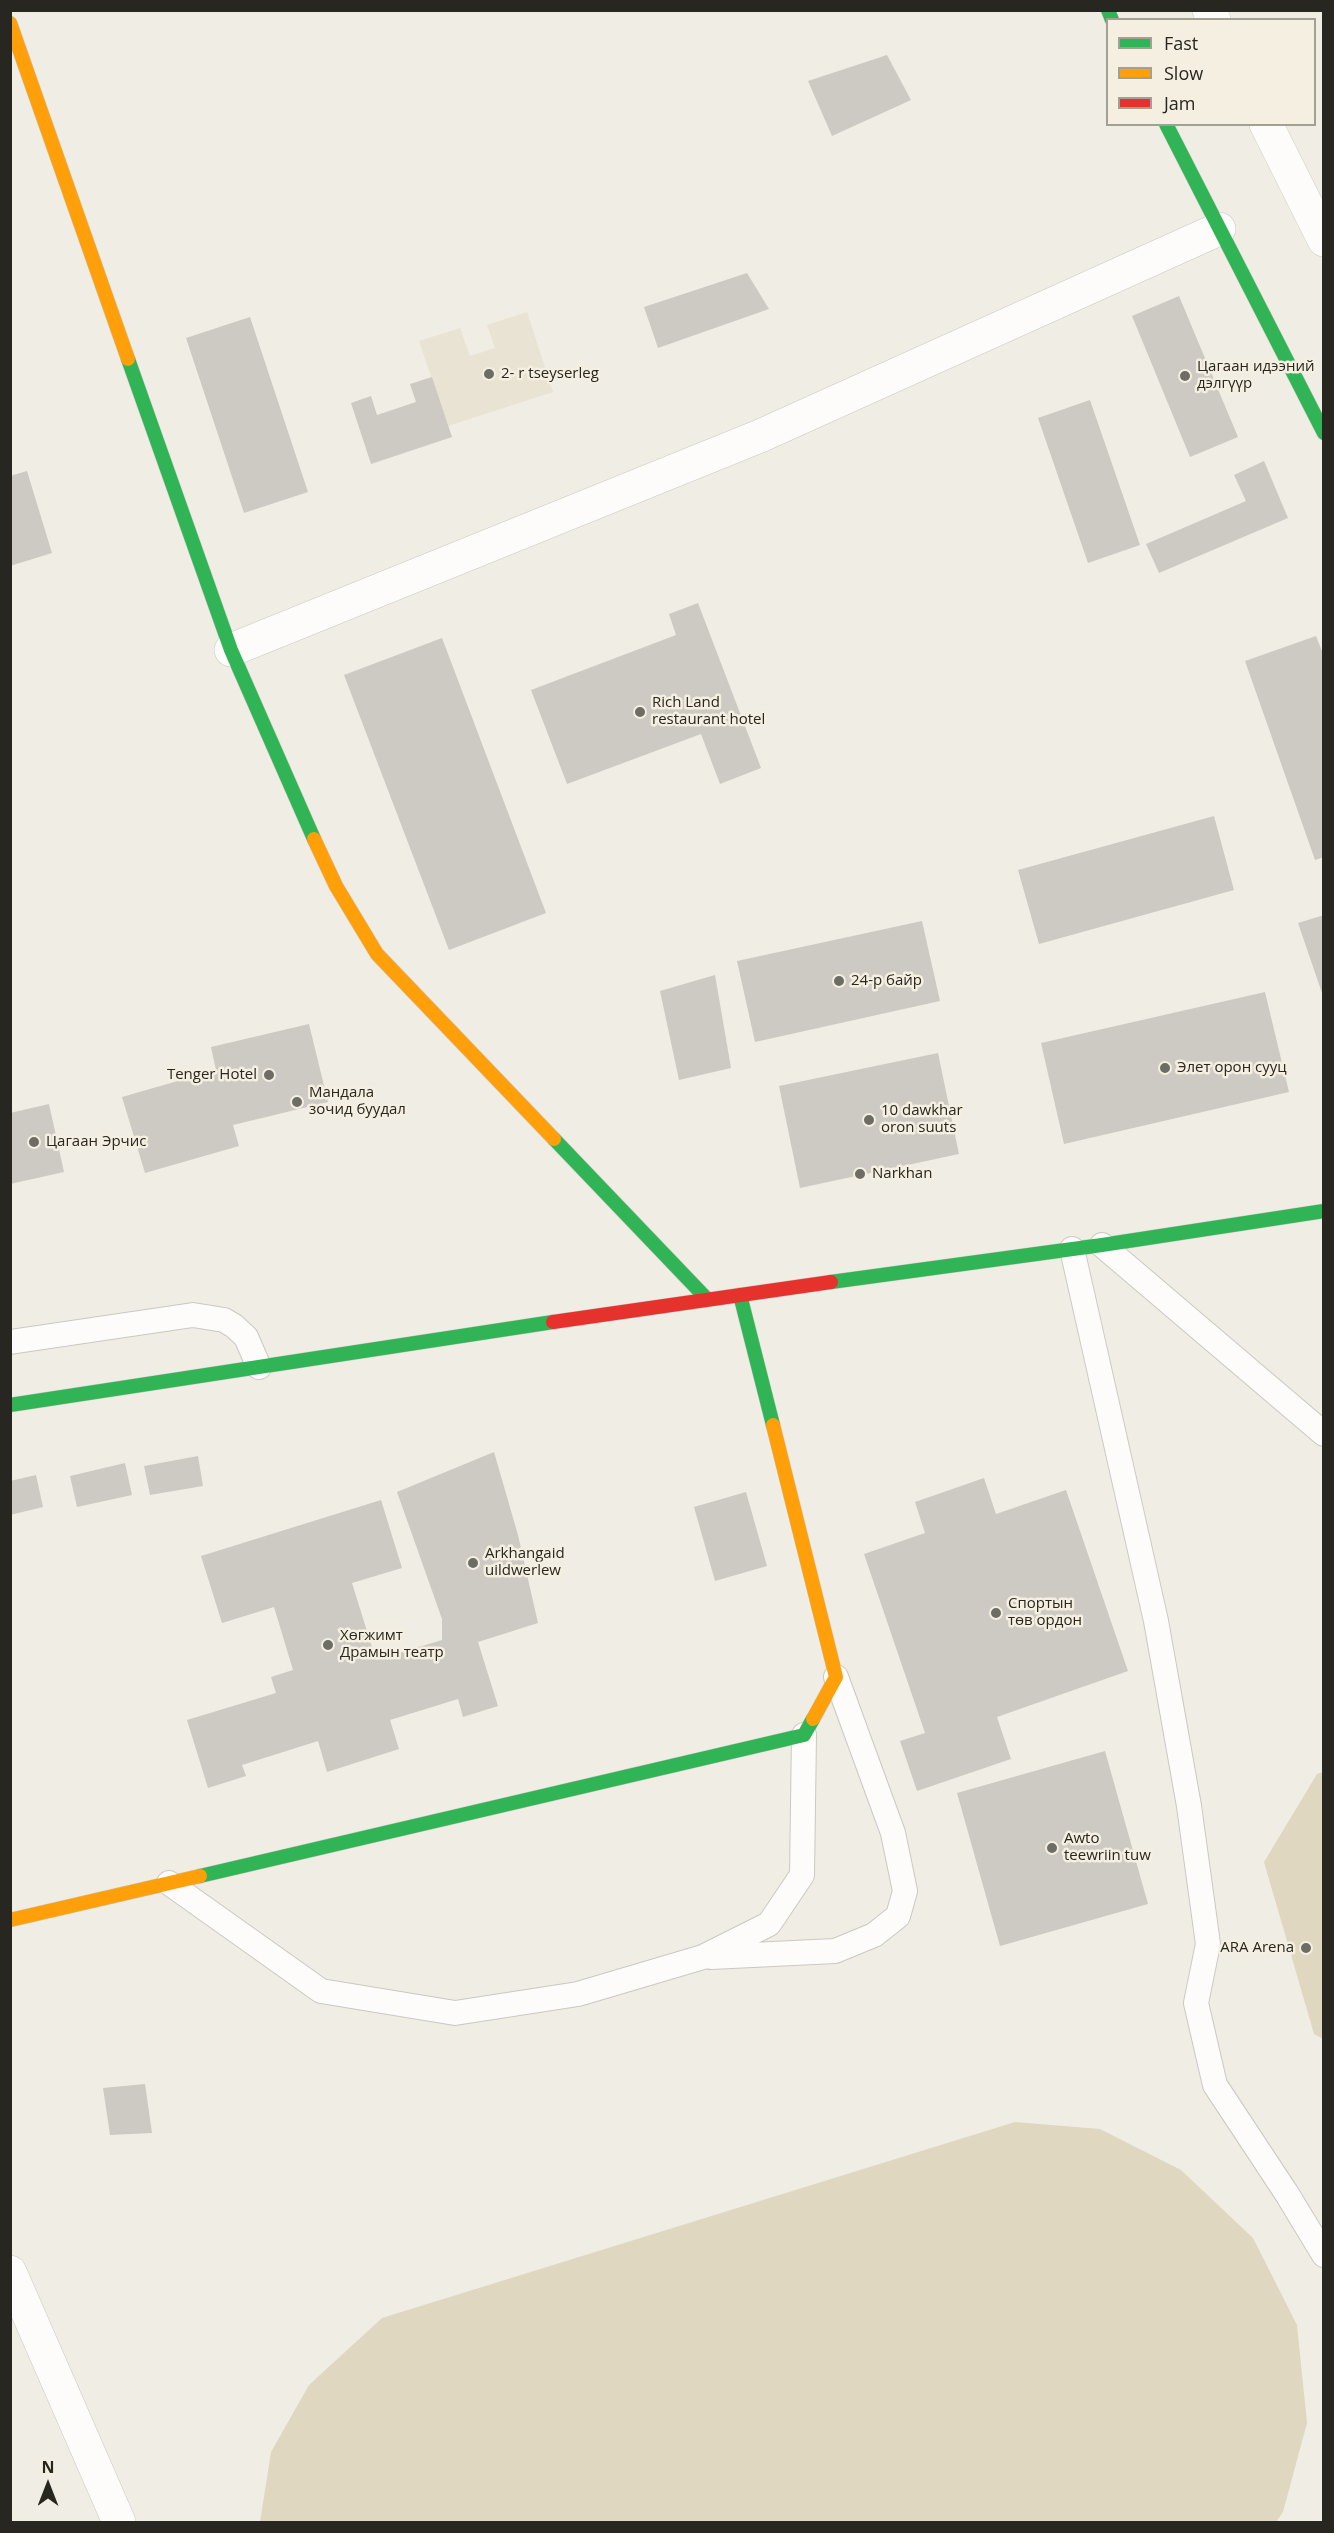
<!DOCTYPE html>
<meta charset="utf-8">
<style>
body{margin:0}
#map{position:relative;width:1334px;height:2533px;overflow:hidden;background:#f0ede4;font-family:"Open Sans",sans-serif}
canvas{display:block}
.frame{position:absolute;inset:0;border:12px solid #272620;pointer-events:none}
.legend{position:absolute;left:1106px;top:18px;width:210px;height:108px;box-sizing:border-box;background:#f4efe0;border:2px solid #a29f93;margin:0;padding:8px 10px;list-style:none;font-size:18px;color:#272620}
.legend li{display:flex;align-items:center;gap:12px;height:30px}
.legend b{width:30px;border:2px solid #a29f93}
.north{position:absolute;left:18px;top:2455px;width:60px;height:60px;-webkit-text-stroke:4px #f4efe0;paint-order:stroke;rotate:0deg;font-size:16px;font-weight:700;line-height:24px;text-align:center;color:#272620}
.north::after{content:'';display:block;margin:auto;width:21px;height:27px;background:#272620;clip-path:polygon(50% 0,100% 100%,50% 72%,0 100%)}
</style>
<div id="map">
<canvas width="1334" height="2533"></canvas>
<div class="frame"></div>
<ul class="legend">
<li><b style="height:8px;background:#30b455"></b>Fast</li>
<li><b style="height:8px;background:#ff9f0a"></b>Slow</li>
<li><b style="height:8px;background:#e5322d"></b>Jam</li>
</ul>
<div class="north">N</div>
</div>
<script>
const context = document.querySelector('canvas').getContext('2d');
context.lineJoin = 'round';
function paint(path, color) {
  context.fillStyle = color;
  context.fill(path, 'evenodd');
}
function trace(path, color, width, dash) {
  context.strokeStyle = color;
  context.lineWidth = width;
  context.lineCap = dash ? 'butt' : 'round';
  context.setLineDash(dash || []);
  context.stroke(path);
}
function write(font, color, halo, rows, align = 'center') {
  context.font = font + ' "Open Sans",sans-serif';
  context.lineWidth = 5;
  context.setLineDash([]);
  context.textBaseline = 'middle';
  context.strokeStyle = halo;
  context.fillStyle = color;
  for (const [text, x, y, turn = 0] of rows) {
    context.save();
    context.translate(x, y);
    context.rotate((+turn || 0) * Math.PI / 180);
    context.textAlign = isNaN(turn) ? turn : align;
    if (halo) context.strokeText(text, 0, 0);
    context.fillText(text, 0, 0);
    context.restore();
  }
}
paint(new Path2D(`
 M527 312 553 392 448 426 419 341 460 328 470 356 495 348 487 325Z`), '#e9e3d3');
paint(new Path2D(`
 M1323 1772H1324L1323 2039 1314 2034 1264 1862 1317 1774Z
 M1015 2122 1100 2129 1181 2170 1253 2238 1297 2325 1307 2423 1283 2512 1276 2522H260L271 2452 309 2385 382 2318Z`), '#dfd7c0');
paint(new Path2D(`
 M887 55 911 100 832 136 808 81Z
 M747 273 769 309 658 348 644 307Z
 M1179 296 1238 437 1190 457 1132 316Z
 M250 317 308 492 244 513 186 338Z
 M432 377 452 437 371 464 351 403 371 396 377 415 416 402 410 384Z
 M1090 400 1140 545 1088 563 1038 418Z
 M1264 461 1288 518 1159 573 1146 544 1246 501 1234 475Z
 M27 471 52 553 10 566V476Z
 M698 603 761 768 720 784 701 734 567 784 531 690 676 635 669 614Z
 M1316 636 1324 656V857L1315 860 1245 661Z
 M442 638 546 913 449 950 344 675Z
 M1214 816 1234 890 1039 944 1018 870Z
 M1324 915V996H1323L1298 923Z
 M922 921 940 1001 755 1042 737 961Z
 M715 975 731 1068 679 1080 660 991Z
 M1265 992 1289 1092 1064 1144 1041 1043Z
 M309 1024 328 1102 233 1125 239 1146 145 1173 122 1097 216 1070 211 1047Z
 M938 1053 959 1154 800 1188 779 1086Z
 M49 1104 64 1172 10 1184V1113Z
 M494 1452 518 1535 538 1623 478 1642 498 1706 463 1717 458 1699 390 1720 399 1749 327 1772 318 1741 242 1765 246 1776 208 1788 187 1720 276 1693 271 1677 293 1670 274 1607 222 1623 201 1556 381 1500 402 1568 352 1583 376 1660 442 1640V1619L397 1492Z
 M198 1456 203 1486 150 1495 144 1466Z
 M125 1463 132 1495 77 1507 70 1476Z
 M36 1475 43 1507 10 1515V1481Z
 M984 1478 996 1514 1066 1490 1128 1671 997 1717 1011 1759 917 1791 900 1741 925 1733 864 1554 925 1533 915 1502Z
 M746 1492 767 1566 715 1581 694 1507Z
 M1105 1751 1148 1904 1000 1946 957 1793Z
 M145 2084 152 2133 110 2135 103 2088Z`), '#cccac3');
const lane = new Path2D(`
 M1102 1245 1324 1434
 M1072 1249 1156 1621 1189 1806 1208 1944 1196 2003 1215 2085 1287 2194 1324 2255
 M10 1342 193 1315 224 1320 234 1326 246 1337 259 1367
 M169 1883 321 1991 455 2013 578 1994 703 1957 769 1924 802 1875 804 1735
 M711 1957 835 1951 874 1935 898 1916 905 1891 893 1833 836 1677`);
const street = new Path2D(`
 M1209 10 1214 20
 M1266 124 1324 240
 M231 650 760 436 1219 229
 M10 2272 119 2522`);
const fast = new Path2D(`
 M1108 10 1112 20
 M1166 124 1324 433
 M128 359 231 650 314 839
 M554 1139 707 1299
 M831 1282 1102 1245 1324 1211
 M740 1295 773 1425
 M10 1405 553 1322
 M200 1876 804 1735 813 1719`);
const slow = new Path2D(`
 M10 23 128 359
 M314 839 336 886 377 954 554 1139
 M773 1425 836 1677 813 1719
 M10 1920 200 1876`);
const jam = new Path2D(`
 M553 1322 831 1282`);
trace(lane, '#cbc8c2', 26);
trace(street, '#cbc8c2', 34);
trace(fast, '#cbc8c2', 15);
trace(slow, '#cbc8c2', 15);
trace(jam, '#cbc8c2', 15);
trace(lane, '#fdfcfb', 24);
trace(street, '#fdfcfb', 33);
trace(fast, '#30b455', 14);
trace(slow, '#ff9f0a', 14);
trace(jam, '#e5322d', 14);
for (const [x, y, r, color] of [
 [489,374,6,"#6d6c65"],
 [1185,376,6,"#6d6c65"],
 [640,712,6,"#6d6c65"],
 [839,981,6,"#6d6c65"],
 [1165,1068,6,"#6d6c65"],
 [269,1075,6,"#6d6c65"],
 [297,1102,6,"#6d6c65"],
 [869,1120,6,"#6d6c65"],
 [34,1142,6,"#6d6c65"],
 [860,1174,6,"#6d6c65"],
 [473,1563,6,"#6d6c65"],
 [996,1613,6,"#6d6c65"],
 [328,1645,6,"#6d6c65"],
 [1052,1848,6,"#6d6c65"],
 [1306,1948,6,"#6d6c65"]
]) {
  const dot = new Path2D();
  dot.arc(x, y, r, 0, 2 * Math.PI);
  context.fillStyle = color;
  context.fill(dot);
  trace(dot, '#f4efe0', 2);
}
write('15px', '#272620', '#f4efe0', [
 ["Цагаан идээний",1197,367],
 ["дэлгүүр",1197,384],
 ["2- r tseyserleg",501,374],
 ["Rich Land",652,703],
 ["restaurant hotel",652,720],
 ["24-р байр",851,981],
 ["Элет орон сууц",1177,1068],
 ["Tenger Hotel",257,1075,"right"],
 ["Мандала",309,1093],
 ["зочид буудал",309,1110],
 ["10 dawkhar",881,1111],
 ["oron suuts",881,1128],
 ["Цагаан Эрчис",46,1142],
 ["Narkhan",872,1174],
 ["Arkhangaid",485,1554],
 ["uildwerlew",485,1571],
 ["Спортын",1008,1604],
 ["төв ордон",1008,1621],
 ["Хөгжимт",340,1636],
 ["Драмын театр",340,1653],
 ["Awto",1064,1839],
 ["teewriin tuw",1064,1856],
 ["ARA Arena",1294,1948,"right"]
], 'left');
</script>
